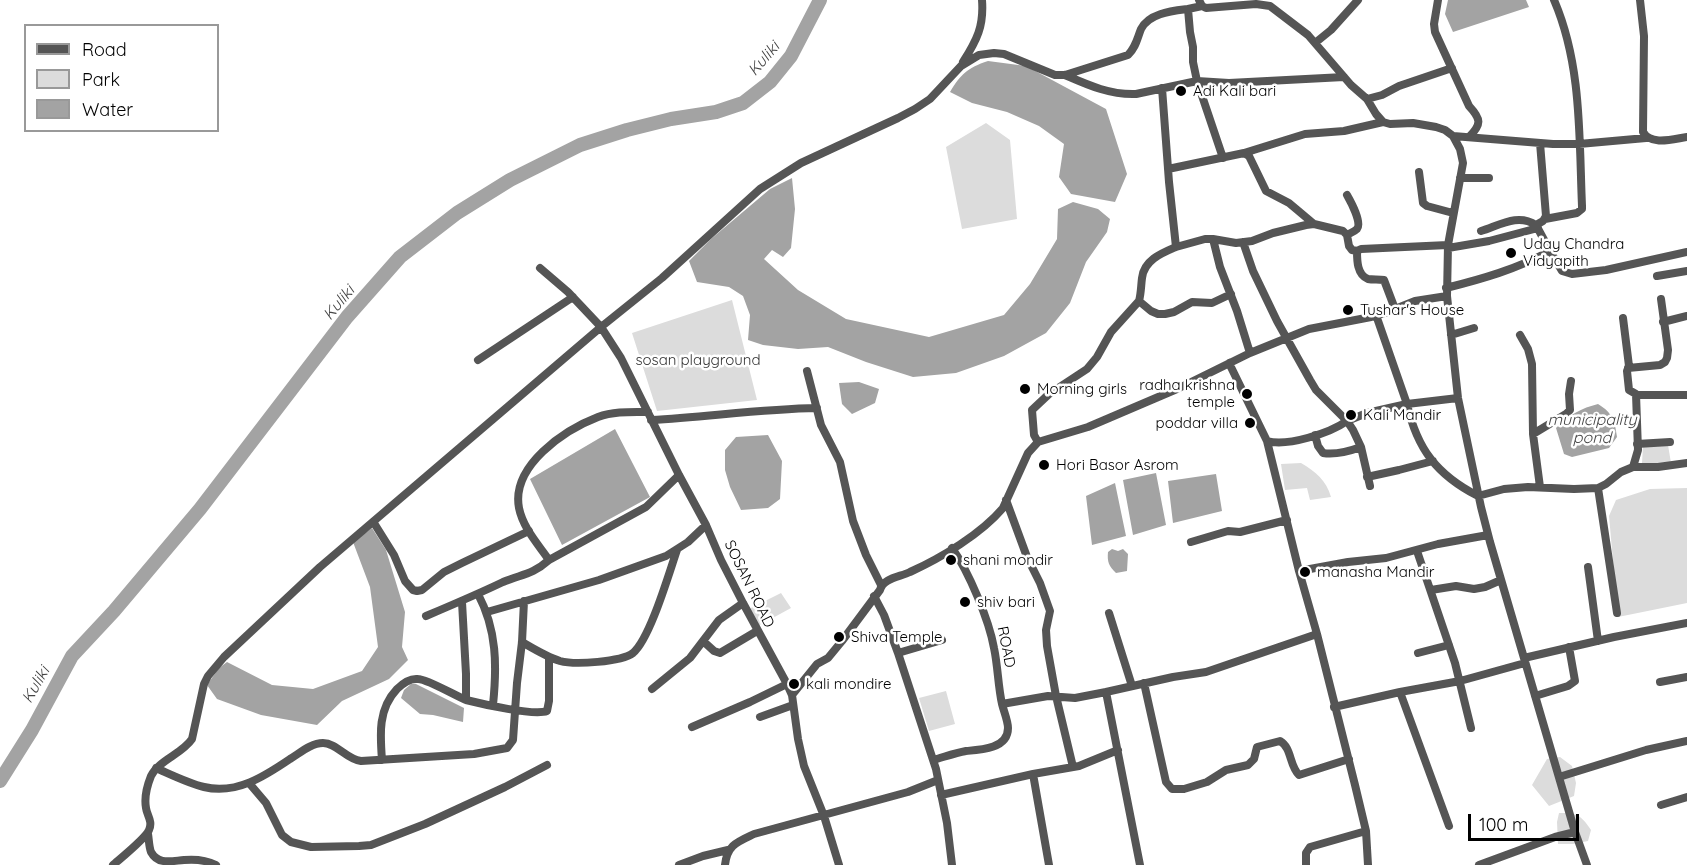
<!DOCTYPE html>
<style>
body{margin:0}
#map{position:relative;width:1687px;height:865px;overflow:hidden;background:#fff;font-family:Quicksand,sans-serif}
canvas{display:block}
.legend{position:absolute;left:24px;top:24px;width:195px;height:108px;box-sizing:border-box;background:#fff;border:2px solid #999;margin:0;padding:8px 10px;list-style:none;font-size:18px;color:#000}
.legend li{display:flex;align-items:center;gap:12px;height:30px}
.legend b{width:30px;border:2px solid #999}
.scale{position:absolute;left:1468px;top:814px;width:111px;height:27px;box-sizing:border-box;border:3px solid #000;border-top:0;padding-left:8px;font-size:18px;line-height:21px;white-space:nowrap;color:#000;-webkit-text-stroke:4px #fff;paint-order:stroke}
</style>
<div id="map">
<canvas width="1687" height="865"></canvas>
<ul class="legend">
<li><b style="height:8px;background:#555"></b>Road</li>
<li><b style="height:16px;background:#dcdcdc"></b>Park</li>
<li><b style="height:16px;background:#a3a3a3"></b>Water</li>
</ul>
<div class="scale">100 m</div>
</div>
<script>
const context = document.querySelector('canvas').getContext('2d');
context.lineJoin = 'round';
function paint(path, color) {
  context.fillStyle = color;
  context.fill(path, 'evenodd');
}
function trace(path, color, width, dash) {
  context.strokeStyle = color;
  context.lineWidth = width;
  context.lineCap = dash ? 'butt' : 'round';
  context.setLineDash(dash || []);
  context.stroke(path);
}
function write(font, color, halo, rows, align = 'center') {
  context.font = font + ' Quicksand,sans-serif';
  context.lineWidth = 5;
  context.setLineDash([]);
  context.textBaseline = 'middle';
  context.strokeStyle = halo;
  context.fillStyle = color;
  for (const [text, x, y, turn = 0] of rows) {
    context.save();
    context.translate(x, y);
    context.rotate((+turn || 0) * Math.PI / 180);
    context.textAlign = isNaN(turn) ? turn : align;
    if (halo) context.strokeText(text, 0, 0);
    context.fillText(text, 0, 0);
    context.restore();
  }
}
paint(new Path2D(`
 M986 123 1010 140 1017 219 962 229 946 147Z
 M732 300 757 400 657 411 632 333Z
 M1668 445 1671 463H1642L1643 446Z
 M1301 463C1316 472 1326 480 1331 497L1310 500 1307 488 1285 490 1281 464Z
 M1687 488V603L1618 617 1609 516 1616 500 1650 489Z
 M781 593 791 608 758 626 749 609Z
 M946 691 955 724 929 731 919 698Z
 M1560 757 1572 766 1576 783 1574 796 1549 806 1532 785 1547 759Z
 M1559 813C1577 813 1581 815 1591 830L1588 841 1573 844H1558L1557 822Z`), '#dcdcdc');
paint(new Path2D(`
 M1448 0H1526L1529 7 1453 32 1445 14Z
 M988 61 1026 66 1106 109 1127 174 1115 202 1071 194 1059 177 1064 144 1039 126 1007 112 972 103 950 92C961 74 967 68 988 61Z
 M792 178 795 209 791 248 783 257 772 250 764 259 798 290 846 319 929 337 1004 315 1030 284 1057 239 1058 209 1073 202 1098 209 1110 219 1107 232 1086 262 1070 303 1046 333 1004 356 956 373 913 377 866 362 828 347 798 349 763 345 748 340 750 315 743 296 729 287 697 282 689 261 711 239 770 189Z
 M859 382 879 389 875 403 852 414 842 404 839 383Z
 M1598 404C1613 413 1615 422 1617 437L1609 448 1572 457 1564 454 1556 428C1568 415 1582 408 1598 404Z
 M615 429 650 497 562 545 530 479Z
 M768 435 782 461 780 499 768 508 741 510 730 487 725 470V450L736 437Z
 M1156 473 1166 525 1133 535 1123 480Z
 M1216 474 1222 511 1173 523 1168 481Z
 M1115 483 1126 536 1092 545 1086 496Z
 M372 528 386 550 405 612 402 647 408 660 389 679 342 701 317 725 261 715 217 699 207 685 219 668 227 662 272 685 313 689 362 671 378 647 370 587 353 542Z
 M1112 549 1118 551 1123 549 1128 554 1127 571 1116 573C1109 566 1107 562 1108 552Z
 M411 684H416L464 708 463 722 433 715 420 714 401 698 404 690Z`), '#a3a3a3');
trace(new Path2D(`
 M0 781 32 730 72 656 114 611 200 509 347 317 400 257 457 213 510 180 580 145 627 130 671 119 716 112 743 103 770 82 791 56 820 0`), '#a3a3a3', 14);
trace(new Path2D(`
 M1199 0 1202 6 1206 8 1256 4 1270 6 1308 35 1351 85 1367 99 1376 114 1383 122 1390 124 1413 123 1436 127 1445 130 1453 136 1460 149 1463 163 1448 245 1447 296 1458 398 1481 507 1490 542 1575 832 1587 865
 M1438 0 1434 24 1435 32 1469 106C1481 119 1482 124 1469 137
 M1640 0 1644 36 1643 132C1651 146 1673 139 1687 137
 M1202 6 1188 9 1190 32 1193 47V62L1197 81 1223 158
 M1315 43 1331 30 1358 0
 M963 62C977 40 984 26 982 0
 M1065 75C1088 85 1110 95 1136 94L1197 81 1229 83 1344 77
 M1367 99 1382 95 1399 86 1452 68
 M1453 136 1553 144H1579L1646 138
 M1540 143 1546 216 1543 221 1536 225 1550 251
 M1244 153 1305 134 1344 131 1383 122
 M1168 169 1244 153 1249 156 1266 191 1289 203 1314 224
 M1419 172 1423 203 1427 206 1453 213
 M1460 178H1489
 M1347 195C1351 202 1362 223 1357 229 1354 232 1350 233 1347 235
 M1545 219 1577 213 1582 209V206C1579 137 1582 65 1554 0
 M1481 231C1500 225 1518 213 1536 225
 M1213 239 1236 243 1252 241 1273 233 1306 225 1314 224 1343 231 1347 235 1349 246 1352 250 1357 251
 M1243 242 1253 271 1277 321 1310 380 1316 390 1347 421C1330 433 1287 447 1267 441
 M1176 247 1205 239H1213L1220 267 1237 311 1250 353
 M1448 248 1489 241 1538 228
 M540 268 568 292 601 327 621 358 679 475 706 525 721 560 743 603 787 684 792 695 798 739 804 766 824 816 839 865
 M1657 276 1687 271
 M1446 288C1482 279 1517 269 1550 251L1562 271 1572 274 1606 270 1687 252
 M1139 301 1151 311 1158 314H1165L1174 312 1192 302 1212 303 1231 294
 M1395 309 1384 280C1379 279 1373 280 1368 279 1357 275 1357 260 1357 251L1361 249 1448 245
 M1376 315 1407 404 1458 398
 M1623 318 1629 366 1627 371 1629 390 1636 394 1638 450 1633 467
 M1663 322 1687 316
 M1451 335 1474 328
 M1520 335 1528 349 1532 364 1533 434
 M478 360 573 297
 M1229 363 1267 441 1299 571 1317 634 1355 785 1366 831 1368 865
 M1628 368 1660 365 1665 362 1667 358 1668 350 1661 299
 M807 371 821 425 840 462 853 521 866 555 881 585
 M1636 395H1687
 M651 420C707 417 761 409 817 408
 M1315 435 1318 446 1323 453C1335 455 1350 451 1361 447L1353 430 1347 421 1367 413 1407 404C1417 449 1437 475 1478 496L1504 489 1528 487 1574 489 1598 488 1606 484 1621 472 1633 467H1658L1687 463
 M1038 442 1034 435 1032 410 1049 394 1087 369 1097 357 1111 332 1139 301C1141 294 1141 286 1142 278 1144 260 1162 253 1176 247L1169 182 1162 88
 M1637 444 1670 442
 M1361 447 1370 486
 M1367 477 1399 470 1433 461
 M1540 487 1533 434 1566 414 1570 410 1569 394 1571 381
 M1598 488 1617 613
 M1006 500 1027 557 1040 583 1050 611 1046 630 1047 646 1056 696 1073 767
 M374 523 394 555 405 581 413 590 417 591 422 590 444 572 462 563 529 531
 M1191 542 1228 531 1240 532 1287 520
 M952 548C969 572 989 620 994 648 998 667 998 686 1002 704L1048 696 1075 698 1106 692
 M1417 551 1455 663 1471 728
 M549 560 646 507 679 475
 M1588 567 1598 641
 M1299 571 1348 562 1386 558 1438 544 1488 535
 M1431 590 1456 586 1474 589 1485 587 1501 580
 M478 594C497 630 497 666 493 705
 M874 596 884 615 898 653 936 769 947 823 952 865
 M462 602 466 674V700C482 704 534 716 547 711L549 701V657
 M487 612 599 580 666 556 688 542 706 525
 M1109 613 1132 686
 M426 616C452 605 478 594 503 582 522 574 532 575 549 560 538 544 523 528 519 508 511 466 564 430 598 417 614 411 631 412 648 412
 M703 641 714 651 720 653 757 631
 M522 642C534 649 547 657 560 661 575 665 621 662 633 653 650 639 669 573 677 550
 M898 653 942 640
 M1418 653 1449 645
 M1524 658 1614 637 1687 623
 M1660 682 1687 677
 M1144 683 1166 782 1172 789H1184L1207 782 1226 770 1248 765 1254 759 1257 747 1280 741C1292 748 1289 765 1299 775L1349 759
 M652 689 690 658 719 620 743 603
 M1400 692 1449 826
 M792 695 817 664 828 658 842 641 880 590C883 578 900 577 910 572 941 558 981 534 1003 508L1028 453 1038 442 1088 427 1177 389 1250 353 1309 329 1371 317 1385 313 1415 301 1447 296
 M1535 696 1568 686 1575 681 1569 647
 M1334 707 1400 692 1460 681 1525 663
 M760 717 793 705
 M692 727 750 702 787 684
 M382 760C380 734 378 709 397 689 403 683 410 678 418 679 427 679 456 696 466 700
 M933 760C944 757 955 753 966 751 980 750 1008 749 1008 728 1008 721 1004 712 1002 704
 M156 768C172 775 188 783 204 787 236 795 265 776 290 759 300 753 311 743 323 743 337 743 346 759 361 761L474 754 507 748 513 740 517 683 522 642 524 601
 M1033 774 1049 865
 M1559 777 1646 750 1687 741
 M249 783 266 803 282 835 291 842 311 847 359 846 371 845 425 824 505 787 547 765
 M941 795 1033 774 1079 766 1118 750
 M1661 805 1687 797
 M148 834C149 840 149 847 151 852 158 865 171 861 184 860 195 859 206 860 216 865
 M113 865C121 858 146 838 149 830 153 821 147 816 146 808 144 797 147 786 151 776 159 760 182 754 192 739L204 684 208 676 224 657 320 567 601 327 662 278 760 189 801 163 898 118 915 109 930 99 961 66 979 55 994 53 1004 54 1055 75H1065L1128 55C1136 47 1137 39 1141 29 1149 13 1172 11 1188 9
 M679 865 703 856 728 850
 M725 865C727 845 737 842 754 834L908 792 938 780
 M1140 865 1106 692 1173 677 1206 672 1317 634
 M1306 865V853L1310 847 1366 831
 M1479 865 1555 837 1575 832`), '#555', 8);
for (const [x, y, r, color] of [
 [1181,91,6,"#000"],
 [1511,253,6,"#000"],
 [1348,310,6,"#000"],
 [1025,389,6,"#000"],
 [1247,394,6,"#000"],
 [1351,415,6,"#000"],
 [1250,423,6,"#000"],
 [1044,465,6,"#000"],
 [951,560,6,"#000"],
 [1305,572,6,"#000"],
 [965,602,6,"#000"],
 [839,637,6,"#000"],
 [794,684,6,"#000"]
]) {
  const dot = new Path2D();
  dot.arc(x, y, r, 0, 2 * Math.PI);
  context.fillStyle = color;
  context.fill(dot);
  trace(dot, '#fff', 2);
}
write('15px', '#000', '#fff', [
 ["Adi Kali bari",1193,91],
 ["Uday Chandra",1523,244],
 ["Vidyapith",1523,261],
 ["Tushar's House",1360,310],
 ["radha krishna",1235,385,"right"],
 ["temple",1235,402,"right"],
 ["Morning girls",1037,389],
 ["Kali Mandir",1363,415],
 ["poddar villa",1238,423,"right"],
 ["Hori Basor Asrom",1056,465],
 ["shani mondir",963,560],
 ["manasha Mandir",1317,572],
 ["shiv bari",977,602],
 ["Shiva Temple",851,637],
 ["kali mondire",806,684]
], 'left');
write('15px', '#333', '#fff', [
 ["sosan playground",698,360]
]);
write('15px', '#000', '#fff', [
 ["SOSAN ROAD",749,584,64],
 ["ROAD",1006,647,79]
]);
write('italic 16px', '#444', '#fff', [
 ["Kuliki",764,59,-49],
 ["Kuliki",339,303,-50],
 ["municipality",1592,420],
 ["pond",1592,438],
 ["Kuliki",36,685,-60]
]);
</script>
